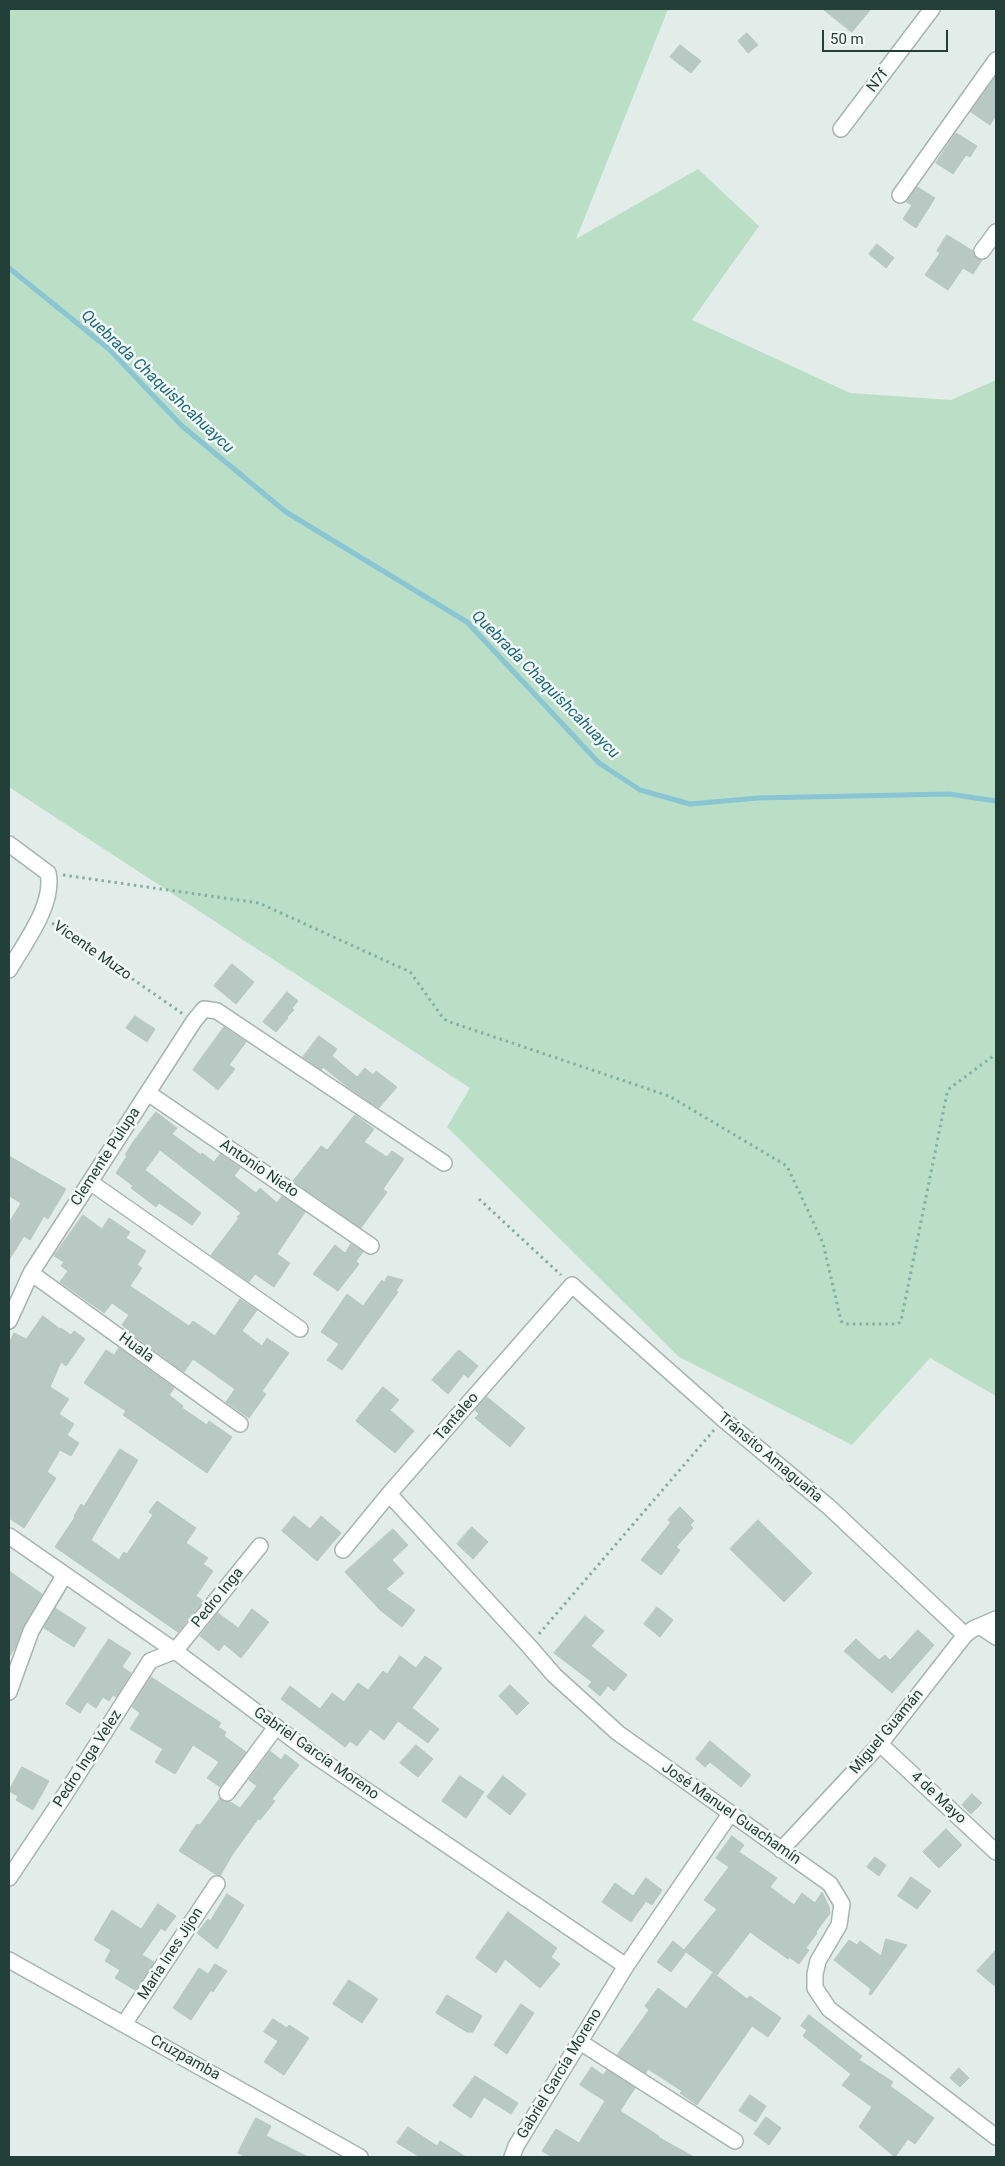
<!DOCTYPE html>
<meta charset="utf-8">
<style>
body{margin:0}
#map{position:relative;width:1005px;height:2166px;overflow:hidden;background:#e2ede9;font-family:Roboto,sans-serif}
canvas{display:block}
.frame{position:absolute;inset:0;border:10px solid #223f38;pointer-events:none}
.scale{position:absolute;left:822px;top:30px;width:126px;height:22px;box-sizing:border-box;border:2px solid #223f38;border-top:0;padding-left:6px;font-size:15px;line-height:18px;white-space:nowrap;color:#223f38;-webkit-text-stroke:4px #f3f9f6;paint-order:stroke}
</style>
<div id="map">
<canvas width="1005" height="2166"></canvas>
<div class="frame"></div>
<div class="scale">50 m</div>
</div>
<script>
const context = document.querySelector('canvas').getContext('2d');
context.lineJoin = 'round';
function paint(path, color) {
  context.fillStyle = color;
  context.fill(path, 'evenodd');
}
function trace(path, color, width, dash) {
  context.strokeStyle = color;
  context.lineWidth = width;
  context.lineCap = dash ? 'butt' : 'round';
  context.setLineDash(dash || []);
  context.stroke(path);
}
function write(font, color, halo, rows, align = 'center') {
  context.font = font + ' Roboto,sans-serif';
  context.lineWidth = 5;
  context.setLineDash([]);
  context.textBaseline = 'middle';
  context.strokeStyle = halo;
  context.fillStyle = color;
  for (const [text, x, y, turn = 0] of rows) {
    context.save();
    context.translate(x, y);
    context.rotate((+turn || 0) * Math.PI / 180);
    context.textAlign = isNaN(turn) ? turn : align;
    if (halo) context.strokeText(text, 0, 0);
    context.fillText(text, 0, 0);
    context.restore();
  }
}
paint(new Path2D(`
 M9 9H668L576 239 698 169 759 226 692 320 850 393 951 400 996 380V1396L930 1358 852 1445 679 1357 447 1127 470 1088 9 787Z`), '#bbdec6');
trace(new Path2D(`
 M9 268 109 349 182 426 286 512 467 622 599 763 640 790 690 804 758 798 949 794 996 801`), '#89c5d3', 5);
const building = new Path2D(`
 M823 9H871L852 32Z
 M747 33 758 45 748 53 738 41Z
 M680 45 701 61 691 73 670 57Z
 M996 76V115L990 125 971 112Z
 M956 133 977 146 970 157 966 155 953 174 936 163Z
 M917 187 935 198 916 228 903 219 912 205 906 202Z
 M947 235 973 251 976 258 982 260 973 274 963 268 948 290 925 275 940 253 937 251Z
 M877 244 894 258 886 268 869 254Z
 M232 964 254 982 236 1004 214 986Z
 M287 992 298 1001 292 1008 294 1010 287 1017 288 1018 276 1032 263 1022Z
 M135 1016 155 1029 147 1042 126 1028Z
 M224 1027 246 1042 229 1065 235 1069 218 1090 193 1070Z
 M319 1036 337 1049 332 1056 357 1077 365 1068 373 1075 376 1071 397 1087 379 1108 349 1088 323 1067 321 1070 303 1057Z
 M156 1112 177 1128 172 1134 201 1155 202 1153 214 1162 220 1154 240 1168 234 1176 256 1193 260 1188 277 1203 282 1196 305 1212 277 1254 290 1263 274 1287 255 1274 249 1282 211 1255 239 1218 237 1217 241 1213 160 1150 145 1170 201 1213 192 1225 159 1203 156 1207 131 1188 133 1186 116 1173 127 1156 125 1155 133 1142Z
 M355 1115 374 1129 364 1142 387 1157 392 1151 404 1159 383 1189 387 1192 361 1228 293 1181 321 1146 327 1150Z
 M9 1156 66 1189 48 1219 44 1216 30 1240 24 1236 9 1260V1223L21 1203 9 1196Z
 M83 1215 102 1229 109 1218 130 1232 126 1238 146 1251 137 1265 142 1268 130 1286 189 1326 193 1321 215 1336 240 1299 257 1310 242 1331 262 1346 267 1338 289 1353 262 1391 266 1394 249 1418 226 1402 235 1389 193 1359 184 1372 129 1332 130 1331 122 1325 129 1315 112 1303 104 1313 60 1282 68 1271 61 1266 64 1262 54 1256Z
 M351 1244 363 1252 356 1261 359 1264 338 1291 313 1274 335 1245 345 1253Z
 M388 1276 403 1280 396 1291 398 1292 342 1370 327 1360 339 1344 321 1332 347 1294 363 1306 382 1280 384 1282Z
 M43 1316 60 1329 61 1328 71 1335 74 1331 85 1339 66 1366 61 1362 50 1387 69 1399 59 1414 74 1424 67 1435 79 1443 71 1456 60 1450 47 1472 56 1478 24 1528 9 1518V1344L14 1333 26 1339Z
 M119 1348 174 1388 169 1395 183 1406 182 1408 207 1425 209 1421 232 1437 207 1473 123 1415 126 1411 84 1383 106 1350 114 1355Z
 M459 1350 478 1366 468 1378 464 1374 448 1394 432 1380Z
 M383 1387 399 1400 390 1410 414 1431 395 1453 356 1421Z
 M487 1397 525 1428 510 1447 475 1418 479 1414 475 1410Z
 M120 1449 138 1460 91 1540 119 1560 124 1552 127 1554 153 1515 149 1512 157 1501 196 1528 186 1543 208 1558 203 1564 213 1571 196 1596 203 1601 178 1632 55 1547 75 1517 74 1516 81 1504 84 1506Z
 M680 1507 694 1521 690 1525 693 1528 676 1547 680 1550 661 1575 641 1560 671 1522 668 1520Z
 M294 1516 310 1529 321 1516 341 1533 317 1561 282 1531Z
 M758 1520 812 1573 784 1602 730 1549Z
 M472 1527 488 1542 473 1559 457 1544Z
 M393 1529 408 1545 392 1560 404 1573 386 1589 415 1610 402 1627 380 1610 345 1572Z
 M9 1571 42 1594 23 1626 15 1648 9 1657Z
 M657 1607 673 1620 660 1637 644 1624Z
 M55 1608 86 1628 74 1647 44 1628Z
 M252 1609 269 1622 241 1658 224 1644 219 1651 200 1636 218 1613 238 1628Z
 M585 1616 604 1631 591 1646 627 1675 614 1691 608 1686 600 1696 588 1686 592 1682 554 1653Z
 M918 1630 934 1645 892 1693 844 1651 856 1639 879 1660 885 1655 890 1660Z
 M109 1639 131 1653 122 1667 131 1673 116 1697 113 1695 109 1701 103 1697 96 1708 87 1702 80 1713 66 1704Z
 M400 1656 416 1668 425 1656 442 1668 412 1708 439 1729 428 1743 398 1721 384 1740 370 1729 357 1746 350 1741 345 1747 281 1699 290 1686 320 1709 332 1693 344 1702 358 1683 368 1690 383 1671 387 1674Z
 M151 1677 221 1723 218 1727 226 1732 224 1736 246 1752 220 1787 207 1778 219 1762 193 1745 175 1774 155 1762 163 1749 130 1729 140 1713 132 1707Z
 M510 1685 529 1703 517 1715 499 1696Z
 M710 1741 751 1775 741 1787 710 1762 705 1767 696 1759Z
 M416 1745 433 1759 418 1777 400 1763Z
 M270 1751 281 1760 285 1754 299 1765 272 1799 275 1801 260 1820 258 1819 232 1855 220 1876 217 1875 179 1851 197 1824 200 1825 220 1798 225 1802H230L240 1808 257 1786 249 1780Z
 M22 1767 49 1781 33 1810 16 1800 18 1796 9 1791Z
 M460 1776 484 1792 466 1818 442 1801Z
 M503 1776 526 1794 510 1815 487 1797Z
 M972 1794 982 1803 971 1814 962 1805Z
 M946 1829 962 1845 939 1868 923 1852Z
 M732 1836 744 1845 739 1852 777 1878 770 1887 794 1905 802 1893 815 1903 822 1892 829 1907 830 1913 816 1932 817 1933 806 1948 809 1950 799 1964 789 1957 788 1959 750 1932 717 1975 686 1952 671 1972 657 1962 673 1941 684 1950 717 1909 704 1900 729 1867 716 1858Z
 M875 1857 886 1865 879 1876 867 1867Z
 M911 1877 931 1891 917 1909 898 1896Z
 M646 1878 662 1890 652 1905 646 1901 631 1922 602 1902 615 1883 633 1896Z
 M227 1894 244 1905 217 1949 197 1933 208 1919 210 1921Z
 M158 1904 176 1916 165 1931 161 1928 142 1955 154 1962 135 1990 115 1978 120 1970 105 1961 111 1950 94 1940 112 1910 141 1929Z
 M508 1912 557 1948 551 1957 560 1964 540 1988 505 1959 496 1973 476 1958Z
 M886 1939 907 1945 871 1995 869 1994 871 1989 834 1960 849 1940 857 1945 860 1941 881 1956Z
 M996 1950V1987L977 1971Z
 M215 1964 227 1971 213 1992 211 1990 191 2020 173 2008 199 1968 208 1974Z
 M713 1973 747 1999 750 1996 781 2018 768 2037 752 2026 697 2105 680 2093 682 2091 648 2069 646 2073 617 2055 649 2010 645 2006 658 1988 686 2009Z
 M349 1980 378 1999 362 2023 333 2004Z
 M447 1995 482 2016 473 2032H467L436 2013Z
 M521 2004 534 2013 507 2054 494 2045Z
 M809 2015 862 2056 859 2060 893 2082 890 2086 934 2118 915 2144 908 2139 895 2157 859 2127 872 2107 842 2085 851 2074 803 2036 807 2030 801 2026Z
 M273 2019 287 2028 289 2025 309 2038 284 2075 264 2062 278 2041 264 2032Z
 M592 2067 603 2075 607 2070 635 2088 620 2111 659 2136 658 2137 694 2157H552L542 2151 556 2129 579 2143 605 2101 580 2085Z
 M959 2068 969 2078 960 2087 950 2078Z
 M475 2076 518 2103 511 2114 484 2097 471 2118 453 2106Z
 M750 2095 766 2106 756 2122 739 2111Z
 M766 2117 781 2128 769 2145 754 2134Z
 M256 2118 271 2126 266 2136 308 2157H246L238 2153Z
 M408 2127 437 2146 440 2141 466 2157H420L397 2143Z`);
paint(building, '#b8c8c2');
trace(building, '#b5c7c0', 1);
const minor = new Path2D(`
 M841 129 932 9
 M900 195 996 60
 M982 251 996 232
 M9 844 48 873C55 904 24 944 9 970
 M148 1093 371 1246
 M90 1182 300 1329
 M31 1273 240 1424
 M9 1321 31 1273 194 1021 204 1009 217 1011 444 1163
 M389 1494 529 1646 554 1675 618 1733 830 1884 842 1904 839 1925 818 1961 815 1974V1988L829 2009 996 2137
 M343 1550 389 1494 572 1285 723 1419 829 1507 965 1635
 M981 1627 996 1637
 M9 1692 31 1631 64 1576
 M880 1744 996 1852
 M227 1793 276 1727
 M781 1850 880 1744 965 1635 973 1629 996 1619
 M9 1878 64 1796 150 1661 175 1651 260 1546
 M9 1960 360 2157
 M626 1966 730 1814
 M124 2024 217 1884
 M580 2042 735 2141`);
const tertiary = new Path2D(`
 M9 1536 175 1651 311 1753 626 1966 516 2146 512 2157`);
trace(minor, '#a5b5b0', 18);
trace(tertiary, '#a5b5b0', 18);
trace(new Path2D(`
 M63 875 259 903 406 970 411 973 443 1018 447 1021 669 1096 787 1166 823 1243 841 1321 845 1324H898L901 1321 947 1093 950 1088 996 1054
 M52 923 183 1014
 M479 1199 561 1275
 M539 1634 714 1430`), '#82b1a4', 3, [2.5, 4]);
trace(minor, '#fff', 15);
trace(tertiary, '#fff', 15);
write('15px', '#223f38', '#f3f9f6', [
 ["N7f",878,81,-53],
 ["Vicente Muzo",92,951,35],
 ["Clemente Pulupa",106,1157,-57],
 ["Antonio Nieto",259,1169,34],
 ["Huala",136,1348,36],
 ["Tantaleo",457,1417,-49],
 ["Tránsito Amaguaña",770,1458,40],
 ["Pedro Inga",218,1598,-51],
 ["Miguel Guamán",887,1732,-50],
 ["Gabriel García Moreno",316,1754,35],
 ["Pedro Inga Velez",88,1759,-57],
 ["4 de Mayo",938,1798,43],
 ["José Manuel Guachamín",731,1814,35],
 ["Maria Ines Jijon",171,1954,-57],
 ["Cruzpamba",185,2058,29],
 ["Gabriel García Moreno",560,2074,-59]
]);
write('italic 16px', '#1a697c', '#f3f9f6', [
 ["Quebrada Chaquishcahuaycu",157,382,43],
 ["Quebrada Chaquishcahuaycu",545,685,45]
]);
</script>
